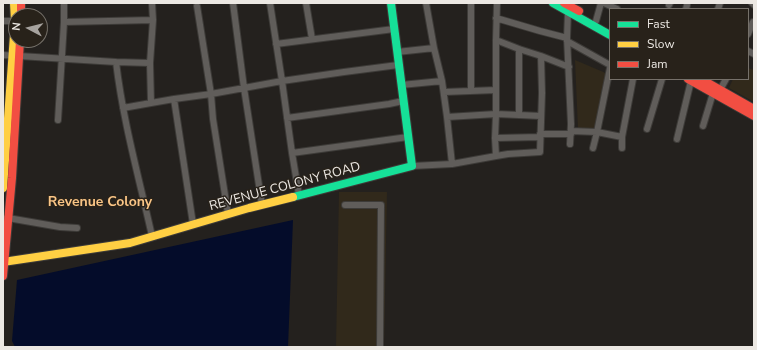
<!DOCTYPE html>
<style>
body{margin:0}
#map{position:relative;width:757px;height:350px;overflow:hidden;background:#24211e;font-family:"Nunito Sans",sans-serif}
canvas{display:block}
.frame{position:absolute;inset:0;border:4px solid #ece8e3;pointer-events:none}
.legend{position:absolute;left:609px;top:8px;width:140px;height:72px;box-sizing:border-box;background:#28221a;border:1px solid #76716a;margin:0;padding:5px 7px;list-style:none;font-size:12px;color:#ece8e3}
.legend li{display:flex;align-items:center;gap:8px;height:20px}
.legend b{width:20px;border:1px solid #76716a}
.north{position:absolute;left:8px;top:8px;width:40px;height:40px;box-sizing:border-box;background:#28221a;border:1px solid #76716a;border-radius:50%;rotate:277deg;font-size:11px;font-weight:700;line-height:16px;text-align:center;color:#ece8e3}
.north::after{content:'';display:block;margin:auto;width:14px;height:18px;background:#a6a29e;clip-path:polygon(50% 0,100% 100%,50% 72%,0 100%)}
</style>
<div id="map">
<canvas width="757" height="350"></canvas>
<div class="frame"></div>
<ul class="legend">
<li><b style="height:5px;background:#16e098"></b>Fast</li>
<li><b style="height:5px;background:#ffcf43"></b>Slow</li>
<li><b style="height:5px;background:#f24e42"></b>Jam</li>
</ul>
<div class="north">N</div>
</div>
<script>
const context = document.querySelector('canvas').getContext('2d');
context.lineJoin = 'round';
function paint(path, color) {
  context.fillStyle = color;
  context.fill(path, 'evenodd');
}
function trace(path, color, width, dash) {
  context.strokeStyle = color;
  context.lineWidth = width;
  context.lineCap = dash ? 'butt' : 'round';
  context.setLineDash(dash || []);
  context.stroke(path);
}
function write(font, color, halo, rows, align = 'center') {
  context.font = font + ' "Nunito Sans",sans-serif';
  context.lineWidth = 3;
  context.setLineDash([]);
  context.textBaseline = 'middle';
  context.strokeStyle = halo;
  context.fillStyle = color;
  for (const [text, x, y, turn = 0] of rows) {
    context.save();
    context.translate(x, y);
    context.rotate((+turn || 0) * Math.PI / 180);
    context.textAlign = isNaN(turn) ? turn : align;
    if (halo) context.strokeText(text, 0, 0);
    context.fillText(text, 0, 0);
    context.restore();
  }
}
paint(new Path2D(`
 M575 60 608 74 595 131 578 129Z
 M748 68 754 70V102L729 88 733 79H748Z
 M339 192H387L384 347H336Z`), '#31291b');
paint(new Path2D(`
 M293 220 288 347H15L12 341 17 280Z`), '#040c2a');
const street = new Path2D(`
 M233 3 244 88 282 81 292 153 299 195
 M270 3 282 81 344 72 398 65
 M306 3 312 39
 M426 3 434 48
 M604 3 617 9
 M752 3 754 5
 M669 5 670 3
 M686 9 687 5
 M718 9 720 3
 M496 18 540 31 567 38 568 12
 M3 21H15
 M596 21 601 3
 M64 22 153 20 152 3
 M748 34 753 22H754
 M567 38 571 124 570 144
 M496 40 519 49 541 56 542 93 540 152 508 154 496 156
 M567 41 610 65
 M276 44 394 29
 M519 49V115L541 116
 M748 51 754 54
 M397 52 434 48 442 81
 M3 55 116 62C123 121 139 178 152 236
 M541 56 569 67
 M116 62 150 63 151 103 123 108
 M150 63 153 20
 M401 85 442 81 447 117 496 114 495 138 540 137
 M496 90V114L519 115
 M720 90 726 79
 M471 91V3
 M444 92 496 90V40L497 3
 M174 99 211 94 197 6
 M151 103 174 99 193 224
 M447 117 452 164
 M287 118 389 104 403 101
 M58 120 64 22V3
 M703 126 713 93
 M647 129 662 79
 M571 131 597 132 610 68
 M540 134H571
 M677 139 691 81
 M593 148 597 132 622 137 633 79
 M622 148V137
 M292 153 408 137
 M412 166 452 164 496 156 495 138
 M345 205H381L380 347
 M228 214 213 119 211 94 244 88 262 205
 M3 219 8 218 60 227 77 228`);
const fast = new Path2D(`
 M553 3 610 35
 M293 197 412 166 391 3`);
const slow = new Path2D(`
 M3 188 15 21 14 3
 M3 262 130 243 249 208 293 197`);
const jam = new Path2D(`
 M21 3V16
 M564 3 579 11
 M688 79 754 116
 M701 79 754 109
 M3 276 12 178 20 40`);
trace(street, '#3d3b38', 8);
trace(fast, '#3d3b38', 10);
trace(slow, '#3d3b38', 10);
trace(jam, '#3d3b38', 10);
trace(street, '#605d5a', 6);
trace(fast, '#16e098', 8);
trace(slow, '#ffcf43', 8);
trace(jam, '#f24e42', 8);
write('13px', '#ece8e3', '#28221a', [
 ["REVENUE COLONY ROAD",285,187,-15]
]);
write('bold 14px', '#fac586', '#28221a', [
 ["Revenue Colony",100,203]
]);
</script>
